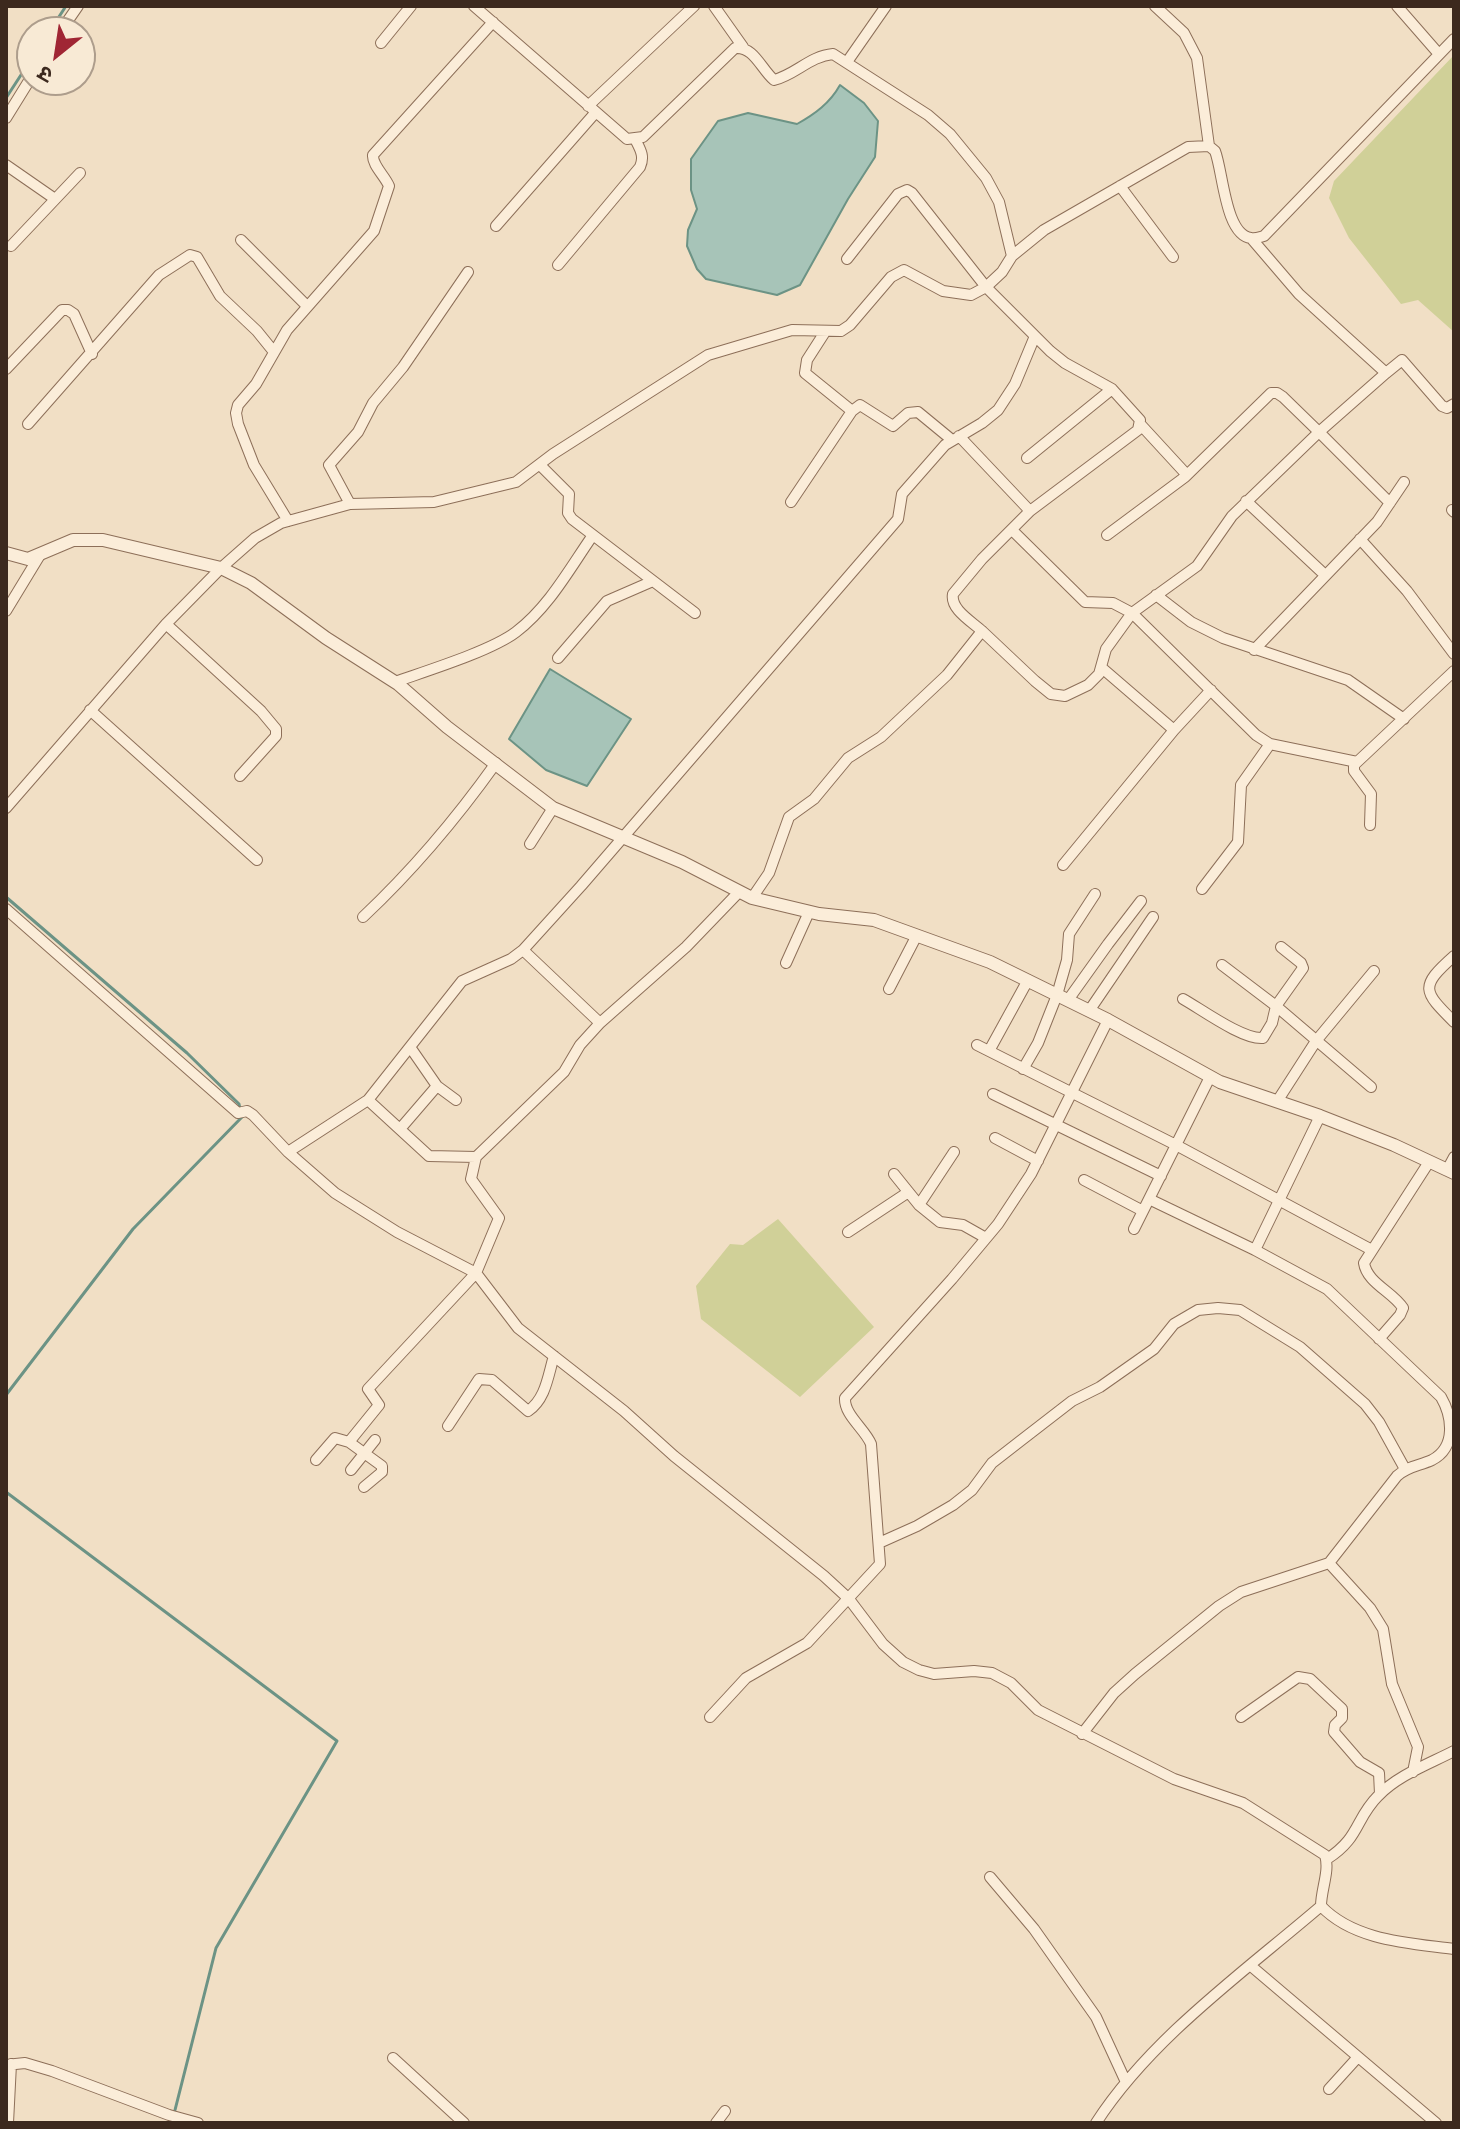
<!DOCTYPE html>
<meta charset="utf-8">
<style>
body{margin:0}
#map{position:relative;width:1460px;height:2129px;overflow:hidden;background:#f1dfc5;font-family:"IBM Plex Serif","Noto Sans Devanagari",serif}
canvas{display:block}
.frame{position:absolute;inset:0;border:8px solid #3c291e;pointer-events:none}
.north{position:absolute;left:16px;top:16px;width:80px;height:80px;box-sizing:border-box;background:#f8ead5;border:2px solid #ad9d8c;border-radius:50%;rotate:210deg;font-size:22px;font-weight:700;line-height:32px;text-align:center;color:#3c291e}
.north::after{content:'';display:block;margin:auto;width:28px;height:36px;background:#a02634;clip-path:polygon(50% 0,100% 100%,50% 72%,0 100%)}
</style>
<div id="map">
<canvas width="1460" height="2129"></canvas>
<div class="frame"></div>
<div class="north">उ</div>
</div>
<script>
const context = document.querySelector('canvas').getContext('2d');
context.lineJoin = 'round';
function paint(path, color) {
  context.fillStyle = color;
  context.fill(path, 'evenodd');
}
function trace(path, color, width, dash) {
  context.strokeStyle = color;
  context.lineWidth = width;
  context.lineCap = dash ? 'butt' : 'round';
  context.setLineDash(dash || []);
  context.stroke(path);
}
paint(new Path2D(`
 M1454 55V332L1418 300 1401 304 1349 238 1329 198 1334 181Z
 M778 1219 874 1327 800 1397 701 1319 696 1286 730 1244 743 1245Z`), '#d0d098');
const water = new Path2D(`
 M840 85 864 103 878 121 875 157 848 199 800 285 777 295 706 279 697 269 687 246 688 230 697 209 691 190V159L718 121 748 113 797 124C815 114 830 103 840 85Z
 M550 669 631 719 587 786 546 770 509 739Z`);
paint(water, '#a7c4b8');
trace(water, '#6c9385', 2);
trace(new Path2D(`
 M49 32 66 6
 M6 98 32 58
 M6 897 187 1053 239 1104 240 1109
 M6 1395 133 1229 243 1116
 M6 1492 337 1741 216 1948 175 2110`), '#6c9385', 3);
const minor = new Path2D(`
 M474 6 627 139 643 137 735 48C754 46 761 69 774 80 795 75 810 56 833 54L928 115 950 134 986 178 999 202 1012 256
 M714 6 743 47
 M1155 6 1184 33 1197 58 1209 146
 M1397 6 1438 53
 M60 32 78 6
 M381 43 411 6
 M847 62 886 6
 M588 106 694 6
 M6 118 32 76
 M6 165 55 199
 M1120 186 1173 257
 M496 226 596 112
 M1251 238 1299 294 1386 373 1402 360 1442 406 1447 408 1454 404
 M241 240 307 306
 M11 246 80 173
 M558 265 640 167C645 156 640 149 635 139
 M6 369 62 310H68L74 314 92 354
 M852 411 860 405 893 426 908 413 918 412 952 440
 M28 424 159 275 190 255 197 257 220 296 257 331 274 352
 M1141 425 1187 475
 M959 436 1030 511
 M1027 458 1112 389
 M540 465 569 494 568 513 572 519 695 613
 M1246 501 1325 575
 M791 502 852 411 805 373 807 360 825 332
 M350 504 329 465 358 432 373 403 403 367 468 272
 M1452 510 1454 512
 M288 521 254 465 238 424 236 413 238 405 256 384 287 330 374 231 389 186C385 176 372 165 373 155L493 22
 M1107 535 1185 477 1271 393H1277L1283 397 1319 432 1386 373
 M1360 539 1407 591 1454 654
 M1156 595 1191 622 1223 638 1348 680 1404 719
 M6 611 40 555
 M166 624 261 711 276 729V736L240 776
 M982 631 1035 681 1051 694 1065 696 1088 685 1099 674 1106 649 1132 613 1113 603 1085 602 1012 530
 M1254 650 1377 522 1404 482
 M558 658 607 601 653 581
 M1102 668 1174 730 1211 690
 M395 682C426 671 491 651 516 632 549 607 570 568 593 535
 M90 710 257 860
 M1270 744 1357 762
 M6 808 166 624 221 568 255 538 281 523 350 504 434 502 516 482 553 454 708 355 792 330 841 331 850 325 891 277 904 270 943 291 971 295 986 287 1002 272 1012 256 1044 230 1188 147 1209 146 1215 151C1223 171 1225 235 1251 238 1255 239 1260 237 1264 236L1454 39
 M1370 825 1371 794 1354 771V765L1454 671
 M530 844 553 808
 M1063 865 1174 730
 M1202 889 1238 842 1241 785 1270 744 1256 735 1132 613 1197 566 1232 516 1319 432 1390 503
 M752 898 769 873 789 817 814 799 848 758 881 737 947 675 982 631C971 621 950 609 953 594L982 559 1030 511 1138 430 1140 420 1112 389 1065 363 1050 351 986 287 912 193 907 190 898 194 847 259
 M6 909 238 1113 247 1111 253 1115 288 1152 335 1193 397 1232 476 1273 518 1328 624 1411 674 1456 824 1576 849 1599 883 1644 903 1662 919 1670 934 1674 974 1671 992 1673 1011 1683 1038 1710 1174 1779 1243 1803 1325 1855C1330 1871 1321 1889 1321 1906 1354 1941 1410 1943 1454 1949
 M363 917C413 870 456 819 496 763
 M523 950 600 1023
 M1454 956C1419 987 1423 991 1454 1022
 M786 963 809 912
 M1222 965 1276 1006 1371 1087
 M889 989 917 935
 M1183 999C1201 1009 1243 1040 1263 1038L1272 1023 1276 1006 1303 968 1301 963 1281 947
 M1068 1000 1108 944 1141 901
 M1089 1011 1153 917
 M977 1045 1176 1145 1134 1229
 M410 1047 437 1086 456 1100
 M989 1051 1028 980
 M1023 1069 1038 1043 1057 995 1067 960 1069 934 1095 894
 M1210 1077 1176 1145 1370 1249
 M993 1094 1161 1176
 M368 1100 429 1156 476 1157
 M1278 1100 1316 1041 1374 971
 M400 1129 437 1086
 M995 1138 1038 1161
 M288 1152 368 1100 462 981 511 959 523 950 581 886 898 519 902 494 945 445 982 423 998 410 1015 384 1035 336
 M1447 1170 1454 1157
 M894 1174 919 1205 940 1222 963 1225 986 1238
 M1084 1180 1143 1211
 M1149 1199 1255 1250 1320 1116
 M919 1205 954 1152
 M848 1232 907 1193
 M1379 1339 1400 1315 1403 1308C1393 1292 1367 1283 1364 1263L1429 1162
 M448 1426 479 1379 492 1380 528 1411C546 1399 548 1375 554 1356
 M349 1442 382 1466V1472L364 1487
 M316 1460 335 1438 349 1442 379 1405 368 1389 476 1273 499 1218 471 1179 476 1157 564 1072 580 1045 600 1023 686 947 738 893
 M351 1470 375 1440
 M879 1543 917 1526 953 1505 972 1490 992 1463 1019 1442 1072 1401 1100 1387 1154 1349 1174 1324 1198 1310 1218 1308 1240 1310 1300 1347 1365 1404 1379 1422 1405 1469
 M1329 1563 1370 1608 1383 1629 1392 1684 1418 1747 1413 1772
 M710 1717 746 1678 807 1643 880 1564 871 1444C865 1429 844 1415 845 1398L952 1279 998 1224 1031 1174 1108 1020
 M1241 1717 1298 1677 1310 1679 1342 1709V1718L1335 1725 1334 1732 1360 1762 1379 1773 1380 1794
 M1082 1734 1114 1693 1135 1674 1219 1606 1241 1592 1329 1563 1397 1476C1408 1466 1419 1466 1432 1460 1457 1447 1452 1416 1441 1397L1327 1289 1255 1250
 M1327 1859C1360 1838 1355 1819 1378 1796 1398 1775 1429 1764 1454 1751
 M990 1877 1034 1929 1096 2017 1125 2080
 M1251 1966 1436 2123
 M393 2058 464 2123
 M6 2065 25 2063 52 2071 169 2115 198 2123
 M1329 2089 1358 2057
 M8 2123 11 2064
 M716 2123 725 2111
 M1096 2123C1151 2038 1244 1972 1321 1906`);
const tertiary = new Path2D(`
 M6 553 28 559 73 540H103L221 568 251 583 326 638 398 684 447 727 553 808 682 862 752 898 819 914 874 920 990 962 1108 1020 1220 1082 1320 1116 1394 1145 1454 1173`);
trace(minor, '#8d6f59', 12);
trace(tertiary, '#8d6f59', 14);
trace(minor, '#fbedd9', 10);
trace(tertiary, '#fbedd9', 12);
</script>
